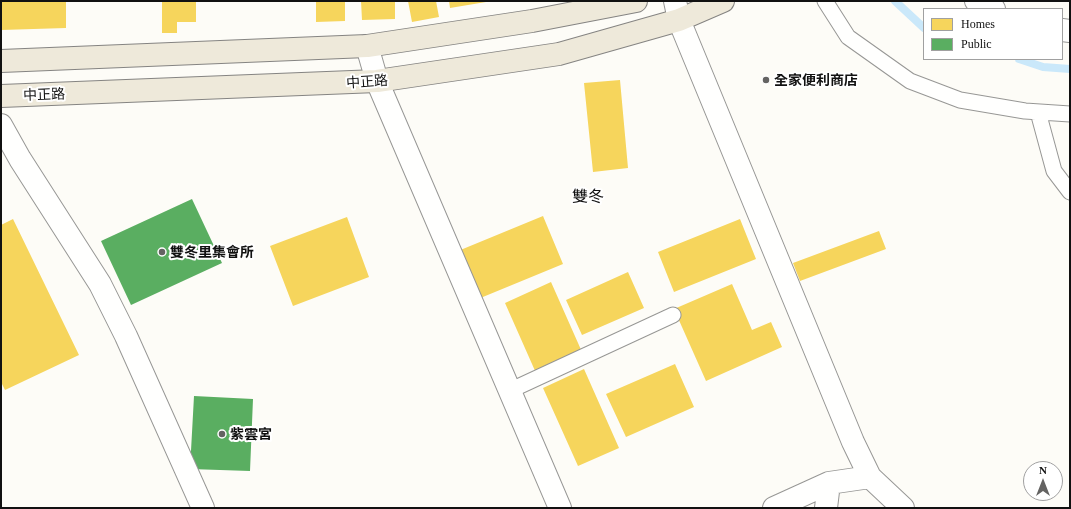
<!DOCTYPE html>
<meta charset="utf-8">
<style>
body{margin:0}
#map{position:relative;width:1071px;height:509px;overflow:hidden;background:#fdfcf7;font-family:Georgia,serif}
canvas{display:block}
.frame{position:absolute;inset:0;border:2px solid #111;pointer-events:none}
.legend{position:absolute;left:923px;top:8px;width:140px;height:52px;box-sizing:border-box;background:#fff;border:1px solid #a0a0a0;margin:0;padding:5px 7px;list-style:none;font-size:12px;color:#111}
.legend li{display:flex;align-items:center;gap:8px;height:20px}
.legend b{width:20px;border:1px solid #a0a0a0}
.north{position:absolute;left:1023px;top:461px;width:40px;height:40px;box-sizing:border-box;background:#fff;border:1px solid #a0a0a0;border-radius:50%;rotate:0deg;font-size:11px;font-weight:700;line-height:16px;text-align:center;color:#111}
.north::after{content:'';display:block;margin:auto;width:14px;height:18px;background:#646362;clip-path:polygon(50% 0,100% 100%,50% 72%,0 100%)}
</style>
<div id="map">
<canvas width="1071" height="509"></canvas>
<div class="frame"></div>
<ul class="legend">
<li><b style="height:11px;background:#f6d55c"></b>Homes</li>
<li><b style="height:11px;background:#5aae61"></b>Public</li>
</ul>
<div class="north">N</div>
</div>
<script>
const context = document.querySelector('canvas').getContext('2d');
context.lineJoin = 'round';
function paint(path, color) {
  context.fillStyle = color;
  context.fill(path, 'evenodd');
}
function trace(path, color, width, dash) {
  context.strokeStyle = color;
  context.lineWidth = width;
  context.lineCap = dash ? 'butt' : 'round';
  context.setLineDash(dash || []);
  context.stroke(path);
}
function write(font, color, halo, rows, align = 'center') {
  context.font = font + ' Georgia,"Noto Sans TC",serif';
  context.lineWidth = 4;
  context.setLineDash([]);
  context.textBaseline = 'middle';
  context.strokeStyle = halo;
  context.fillStyle = color;
  for (const [text, x, y, turn = 0] of rows) {
    context.save();
    context.translate(x, y);
    context.rotate((+turn || 0) * Math.PI / 180);
    context.textAlign = isNaN(turn) ? turn : align;
    if (halo) context.strokeText(text, 0, 0);
    context.fillText(text, 0, 0);
    context.restore();
  }
}
paint(new Path2D(`
 M1 1H66V28L1 30Z
 M162 1H196V22H177V33H162Z
 M316 1H345V21L316 22Z
 M361 1H395V19L362 20Z
 M408 1H436L439 17 412 22Z
 M449 1H486V2L450 8Z
 M620 80 628 168 593 172 584 83Z
 M543 216 563 264 478 299 458 251Z
 M347 217 369 277 293 306 270 246Z
 M13 219 79 355 5 390 1 382V225Z
 M740 219 756 259 674 292 658 252Z
 M879 231 886 249 800 281 793 263Z
 M628 272 644 308 582 335 566 300Z
 M551 282 582 352 536 373 505 303Z
 M732 284 752 330 771 322 782 347 706 381 674 309Z
 M675 364 694 407 626 437 606 394Z
 M584 369 619 448 578 466 543 388Z`), '#f6d55c');
paint(new Path2D(`
 M192 199 222 263 131 305 101 241Z
 M194 396 253 399 250 471 190 469Z`), '#5aae61');
trace(new Path2D(`
 M895 1 924 28
 M1019 59 1043 67 1070 69`), '#cae8fa', 8);
const service = new Path2D(`
 M825 1 848 37 910 81 960 100 1025 111 1070 114
 M1038 112 1054 171 1070 192
 M509 391 673 315`);
const minor = new Path2D(`
 M675 1 679 20 853 442 870 477 903 508
 M976 1 994 9
 M1062 30 1070 31
 M367 46 377 81 560 508
 M1 125 20 159 100 284 126 336 203 508
 M774 508 829 483 870 477
 M826 508 829 483`);
const primary = new Path2D(`
 M1 61 367 46 532 21 636 1
 M1 96 377 81 559 54 679 20 723 1`);
trace(service, '#979795', 17);
trace(minor, '#979795', 24);
trace(primary, '#858482', 24);
trace(service, '#fffffe', 15);
trace(minor, '#fffffe', 22);
trace(primary, '#eee9da', 22);
for (const [x, y, r, color] of [
 [766,80,4,"#646362"],
 [162,252,4,"#646362"],
 [222,434,4,"#646362"]
]) {
  const dot = new Path2D();
  dot.arc(x, y, r, 0, 2 * Math.PI);
  context.fillStyle = color;
  context.fill(dot);
  trace(dot, '#fff', 1.5);
}
write('bold 14px', '#111', '#fff', [
 ["全家便利商店",774,80],
 ["雙冬里集會所",170,252],
 ["紫雲宮",230,434]
], 'left');
write('14px', '#111', '#fff', [
 ["中正路",367,81,-4],
 ["中正路",44,94,-2]
]);
write('16px', '#111', '#fff', [
 ["雙冬",588,196]
]);
</script>
